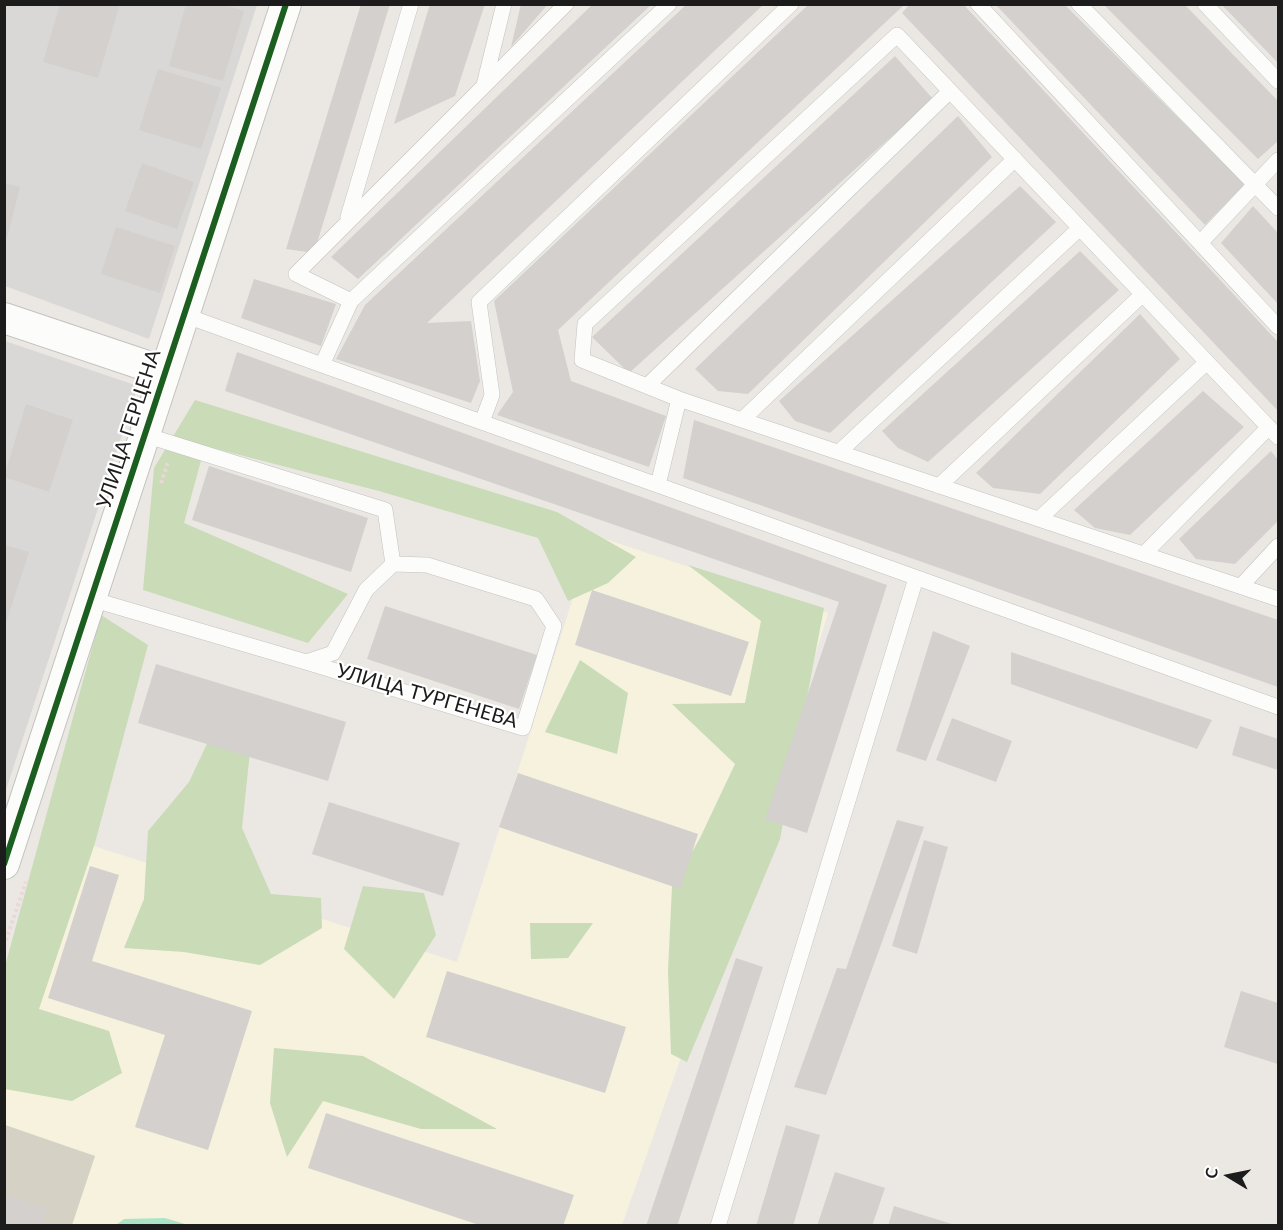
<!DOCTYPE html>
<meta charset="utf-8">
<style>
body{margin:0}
#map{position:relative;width:1283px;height:1230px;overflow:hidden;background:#ebe8e4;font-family:Lato,sans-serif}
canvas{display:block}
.frame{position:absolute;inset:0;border:6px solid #1c1c1c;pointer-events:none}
.north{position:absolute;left:1199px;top:1146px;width:60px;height:60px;-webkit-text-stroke:4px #fff;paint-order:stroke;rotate:280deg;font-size:16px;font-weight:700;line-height:24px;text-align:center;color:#1c1c1c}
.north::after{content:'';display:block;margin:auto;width:21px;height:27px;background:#1c1c1c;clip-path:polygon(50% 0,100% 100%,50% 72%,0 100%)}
</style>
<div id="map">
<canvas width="1283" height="1230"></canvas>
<div class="frame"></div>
<div class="north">С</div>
</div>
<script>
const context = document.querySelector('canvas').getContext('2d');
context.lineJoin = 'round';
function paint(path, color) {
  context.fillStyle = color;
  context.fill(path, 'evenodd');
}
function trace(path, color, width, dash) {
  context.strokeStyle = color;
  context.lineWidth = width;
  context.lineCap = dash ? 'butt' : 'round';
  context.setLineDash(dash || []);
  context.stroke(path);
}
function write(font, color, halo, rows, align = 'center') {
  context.font = font + ' Lato,sans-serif';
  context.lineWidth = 4.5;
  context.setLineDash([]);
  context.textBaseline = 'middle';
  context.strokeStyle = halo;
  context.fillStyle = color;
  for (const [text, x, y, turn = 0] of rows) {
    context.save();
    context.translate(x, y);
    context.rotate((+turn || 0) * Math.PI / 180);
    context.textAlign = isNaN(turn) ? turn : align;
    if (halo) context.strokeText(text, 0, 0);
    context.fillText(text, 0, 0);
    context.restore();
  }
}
paint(new Path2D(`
 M4 5H257L149 339 5 286Z
 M5 341 138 386 5 793Z`), '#dad8d6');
paint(new Path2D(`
 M593 535 828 613 765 819 622 1225H72L95 1156 5 1125V972L53 833 457 962Z`), '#f6f2de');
paint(new Path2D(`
 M5 1125 95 1156 72 1225 5 1226Z`), '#d5d2c5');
paint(new Path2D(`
 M195 400 557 512 636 557 608 583 568 601 538 538 379 491 205 446 184 523 348 594 308 643 143 590 154 468Z
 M688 565 824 608 780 839 687 1062 671 1054 668 971 672 887 700 838 735 764 672 704 745 703 761 621Z
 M101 615 148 645 95 843 39 1009 109 1031 122 1073 72 1101 5 1089V966Z
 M580 660 628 693 617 754 545 732Z
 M228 699 255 704 242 828 271 894 321 898 322 928 260 965 184 952 124 948 144 899 148 831 189 782Z
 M363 886 424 893 436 935 394 999 344 949Z
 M530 923H593L568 958 531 959Z
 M274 1048 363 1056 497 1129H421L323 1101 287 1157 270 1103Z`), '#c9dbb7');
paint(new Path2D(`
 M165 1218 188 1225H116L124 1219Z`), '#ace5c6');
paint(new Path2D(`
 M60 4H120L98 78 43 62Z
 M186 4H222L244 11 223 81 169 66Z
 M361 4H390L314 253 286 249Z
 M430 4H485L455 96 394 124Z
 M521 4H548L511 47Z
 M593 4H652L358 279 331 257Z
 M687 4H764L427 323 471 321 480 381 471 403 336 359 365 305Z
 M809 4H905L558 330 571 381 666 416 649 467 497 415 513 392 494 301Z
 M910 4H963L1278 342V411L902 13Z
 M995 4H1064L1245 184 1205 225Z
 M1221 4H1278V63Z
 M1104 5H1185L1278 101V141L1258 159Z
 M895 56 933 99 629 373 592 337Z
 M158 69 221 88 201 149 139 130Z
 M958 116 992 157 748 394 718 391 695 369Z
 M142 163 194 182 177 229 125 211Z
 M4 183 20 187 7 238 4 237Z
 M1020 186 1056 222 830 433 795 421 779 401Z
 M1253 206 1278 233V304L1221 243Z
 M116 227 175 246 160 293 101 274Z
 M1080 251 1119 290 928 462 898 448 882 431Z
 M254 279 336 304 321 346 241 318Z
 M1140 314 1180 359 1040 494 993 488 976 473Z
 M237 352 887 585 807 833 765 819 839 602 225 391Z
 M1203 391 1244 427 1130 535 1095 528 1074 510Z
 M26 404 73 420 49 492 4 477Z
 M694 420 1278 620V687L683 478Z
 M1271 451 1278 460V521L1235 564 1196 559 1179 539Z
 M209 466 368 518 351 572 192 520Z
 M5 545 29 552 5 626Z
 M592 590 749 642 731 696 575 645Z
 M385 606 537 655 519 709 367 659Z
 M933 631 970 646 926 761 896 751Z
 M1011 652 1212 720 1197 749 1011 684Z
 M156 664 346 722 328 781 138 723Z
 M952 718 1012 741 996 782 936 760Z
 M1240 726 1278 739V770L1232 755Z
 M518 773 698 834 680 889 499 827Z
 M329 802 460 843 443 896 312 854Z
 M897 820 924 827 826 1095 794 1087 837 968 846 969Z
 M924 840 948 847 917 954 892 946Z
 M90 866 119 875 92 961 252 1011 208 1150 135 1127 165 1035 48 998Z
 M736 958 763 967 677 1226H646Z
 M447 971 626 1027 605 1093 426 1037Z
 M1241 991 1278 1003V1064L1224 1047Z
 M326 1113 574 1195 563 1226H482L308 1168Z
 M786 1125 820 1135 793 1226H756Z
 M835 1172 885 1188 872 1226H817Z
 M4 1194 47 1208 41 1226H4Z
 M894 1206 955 1225V1226H888Z`), '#d3d0cd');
const lane = new Path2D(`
 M669 4 351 301 322 365 1278 707
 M978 4 1278 327
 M1079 4 1278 208
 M1205 4 1278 81
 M484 85 504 4
 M348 217 411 4
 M1200 243 1278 160
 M351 301 296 274 566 4
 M184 315 322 365
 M647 386 950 91
 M742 420 1015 159
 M482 422 492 395 479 302 791 4
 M145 435 385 510 393 564
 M1278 437 897 35 585 324 582 360 679 399 1278 599
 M839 452 1080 228
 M658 485 679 399
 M939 486 1143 294
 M1039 519 1207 362
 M1144 554 1269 427
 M1241 586 1278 546
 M91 599 306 662 333 653 366 590 393 564 427 565 536 599 554 626 523 728 306 662
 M718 1226 916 578`);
const street = new Path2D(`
 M4 318 165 372
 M4 864 286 4`);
trace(lane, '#c3c2c0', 16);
trace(street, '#c3c2c0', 32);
trace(new Path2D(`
 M161 483 168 462
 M4 946 26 882`), '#ebd7d7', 4, [3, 3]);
trace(lane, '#fcfcfb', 15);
trace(street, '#fcfcfb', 30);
trace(new Path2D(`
 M4 864 286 4`), '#1b5e20', 6);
write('20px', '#1c1c1c', '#fff', [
 ["УЛИЦА ГЕРЦЕНА",129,429,-72],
 ["УЛИЦА ТУРГЕНЕВА",427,696,16]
]);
</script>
